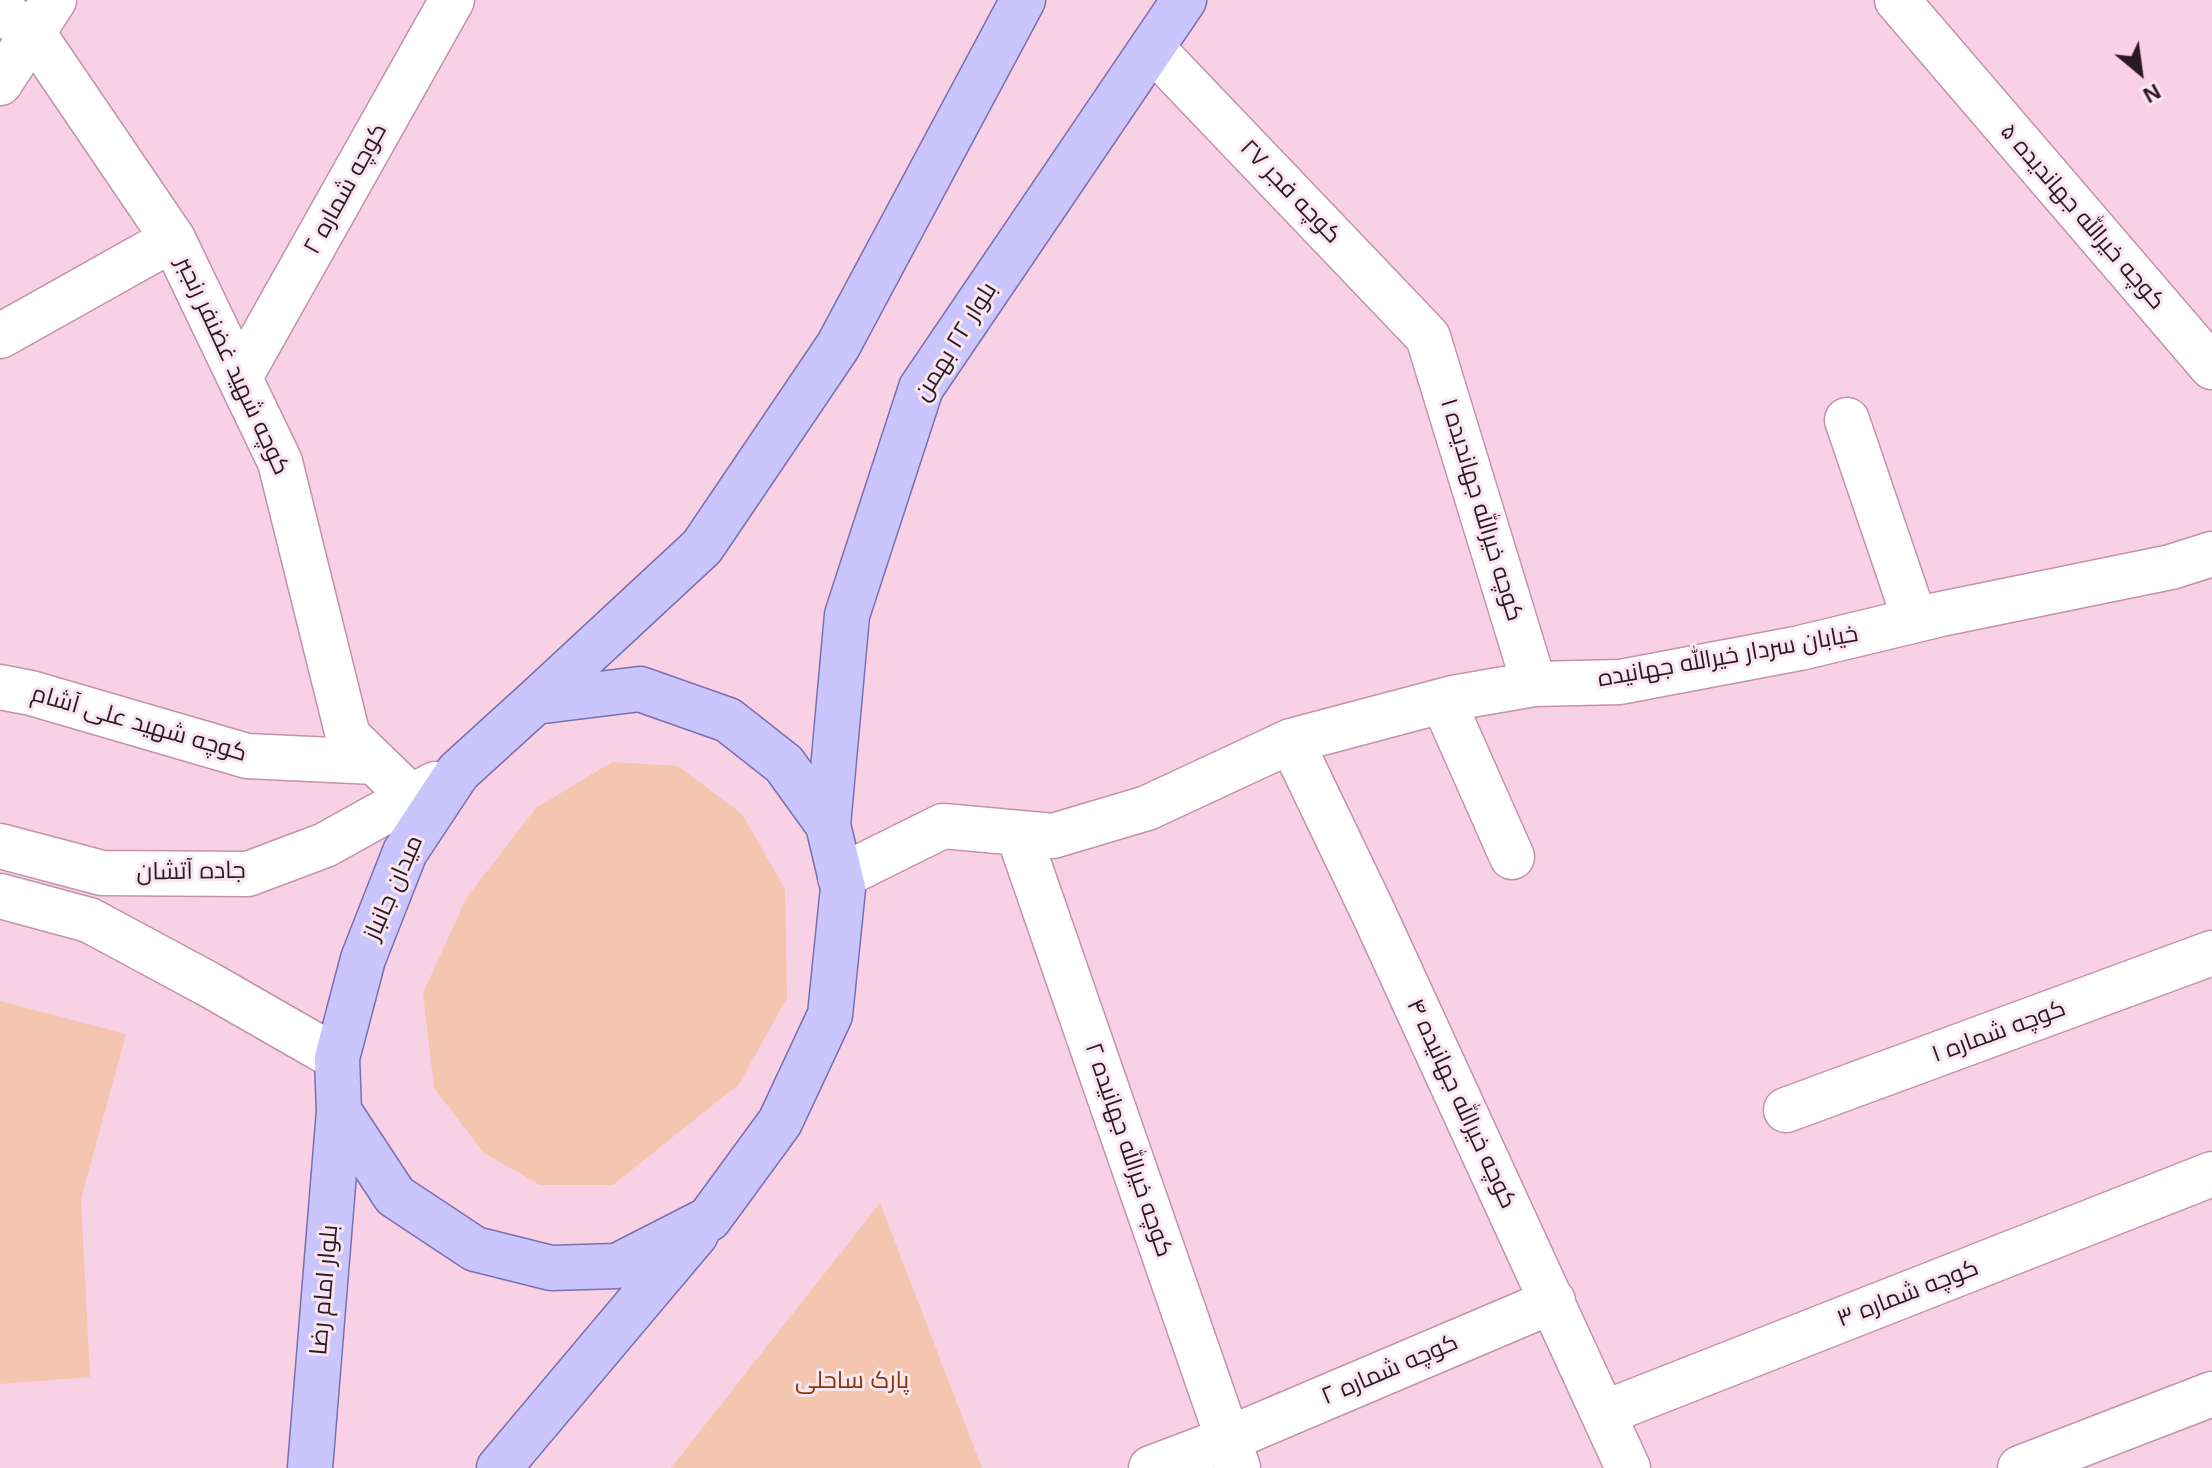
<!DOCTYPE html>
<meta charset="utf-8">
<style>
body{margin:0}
#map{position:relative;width:2212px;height:1468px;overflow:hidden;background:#f9d1e5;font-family:Helvetica,sans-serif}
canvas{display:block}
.north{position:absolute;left:2100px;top:32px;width:80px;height:80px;-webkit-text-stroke:6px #f9e5ef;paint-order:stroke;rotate:151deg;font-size:22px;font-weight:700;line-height:32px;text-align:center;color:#2b1923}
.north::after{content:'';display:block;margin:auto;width:28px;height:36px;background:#2b1923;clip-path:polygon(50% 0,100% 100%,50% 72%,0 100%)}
</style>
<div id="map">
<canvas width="2212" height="1468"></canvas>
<div class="north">N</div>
</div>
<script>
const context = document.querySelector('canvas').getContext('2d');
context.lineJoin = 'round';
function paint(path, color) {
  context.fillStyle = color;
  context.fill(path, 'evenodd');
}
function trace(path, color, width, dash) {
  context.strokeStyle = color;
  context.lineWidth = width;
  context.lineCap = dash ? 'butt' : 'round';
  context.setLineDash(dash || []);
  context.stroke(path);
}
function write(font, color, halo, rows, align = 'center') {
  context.font = font + ' Helvetica,Cairo,sans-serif';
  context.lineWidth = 6;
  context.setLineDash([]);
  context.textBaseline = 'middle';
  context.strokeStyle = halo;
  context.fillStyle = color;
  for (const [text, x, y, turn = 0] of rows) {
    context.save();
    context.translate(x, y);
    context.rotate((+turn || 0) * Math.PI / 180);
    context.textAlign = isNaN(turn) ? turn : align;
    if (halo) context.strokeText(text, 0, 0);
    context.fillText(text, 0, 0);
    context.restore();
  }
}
paint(new Path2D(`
 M612 762 678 766 742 814 785 889 787 998 739 1084 613 1185H540L484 1153 434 1088 423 993 467 897 536 808Z
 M0 1001 126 1034 81 1199 90 1377 0 1384Z
 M880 1203 982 1468H671Z`), '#f4c5af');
const minor = new Path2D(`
 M1897 0 2212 367
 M0 11 33 33 173 239 280 462 348 736 411 797
 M1152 48 1428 337 1534 684
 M0 83 54 0
 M0 336 173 239
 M240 377 452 0
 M1847 420 1915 620
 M0 687 31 693 247 756 375 762
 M1443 701 1512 857
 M1291 741 1373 912 1628 1468
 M1018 833 1238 1468
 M0 846 102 873 248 874 325 845 435 784
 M840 877 943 826 1053 836 1147 808 1291 741 1453 698 1534 684 1620 682 1800 648 1941 614 2171 567 2212 554
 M0 896 89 920 208 984 337 1058
 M1786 1110 2212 953
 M1604 1413 2212 1174
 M1151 1468 1228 1439 1553 1301
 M2020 1468 2212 1394`);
const major = new Path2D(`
 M640 689 728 720 784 764 828 825 843 888 830 1015 780 1122 709 1219 617 1266 551 1268 475 1249 395 1196 339 1111 337 1058 363 959 405 852 458 772 535 702Z
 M535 702 702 547 838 346 1023 0
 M828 825 847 615 921 388 1184 0
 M310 1468 339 1111
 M499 1468 696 1234`);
trace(minor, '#c293ab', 47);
trace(major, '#7b70af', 47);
trace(minor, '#fff', 44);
trace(major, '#cac5fd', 44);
write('24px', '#2b1923', '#f9e5ef', [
 ["کوچه شماره ۲",346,189,-61],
 ["کوچه فجر ۲۷",1290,192,46],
 ["کوچه خیرالله جهاندیده ۵",2082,217,49],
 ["بلوار ۲۲ بهمن",956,342,-58],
 ["کوچه شهید غضنفر رنجبر",232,366,65],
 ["کوچه خیرالله جهاندیده ۱",1481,510,73],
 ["خیابان سردار خیرالله جهانیده",1728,657,-10],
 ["کوچه شهید علی آشام",139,724,16],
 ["جاده آتشان",191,872,-1],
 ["میدان جانباز",394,888,-66],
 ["کوچه شماره ۱",1999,1032,-20],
 ["کوچه خیرالله جهانیده ۴",1461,1104,65],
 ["کوچه خیرالله جهانیده ۲",1128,1150,71],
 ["بلوار امام رضا",325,1290,-85],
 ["کوچه شماره ۳",1908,1294,-21],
 ["کوچه شماره ۲",1390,1370,-23]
]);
write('24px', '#863807', '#f9e5ef', [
 ["پارک ساحلی",852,1381]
]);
</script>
